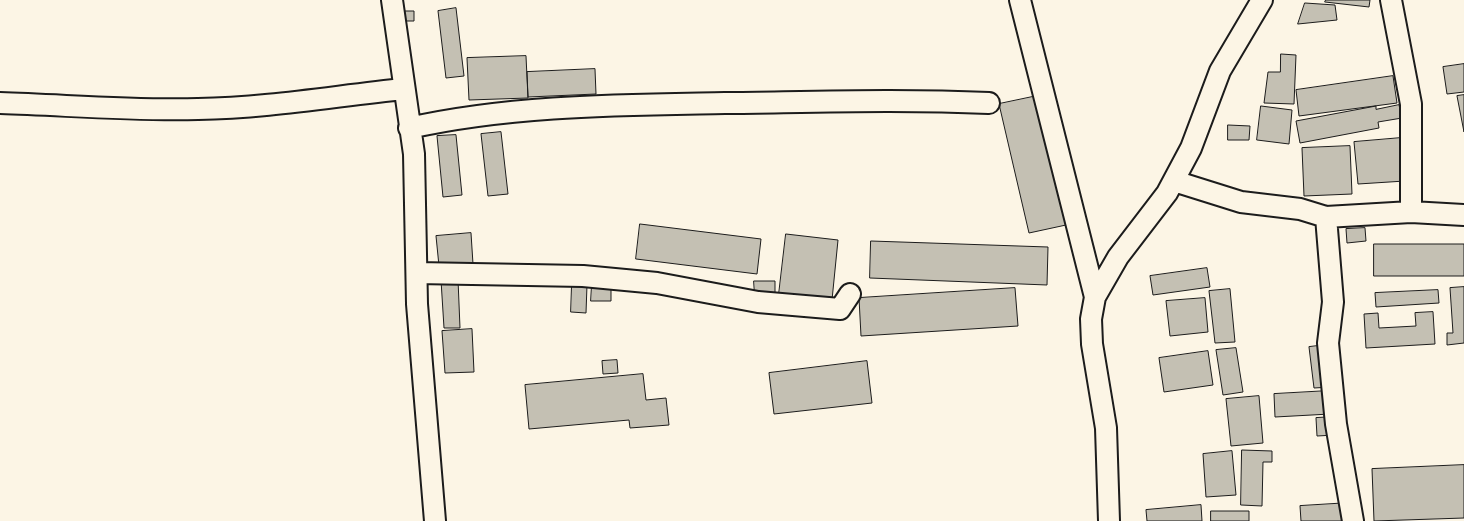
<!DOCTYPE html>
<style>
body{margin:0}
canvas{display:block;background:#fcf5e5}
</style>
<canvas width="1464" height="521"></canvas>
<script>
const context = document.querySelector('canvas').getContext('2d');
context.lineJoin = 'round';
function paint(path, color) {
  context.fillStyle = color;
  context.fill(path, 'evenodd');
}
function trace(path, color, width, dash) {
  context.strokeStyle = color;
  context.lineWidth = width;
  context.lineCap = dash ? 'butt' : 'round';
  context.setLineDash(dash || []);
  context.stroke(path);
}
const building = new Path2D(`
 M1326 0H1370L1369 7 1325 2Z
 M1305 3 1335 5 1337 20 1298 24Z
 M456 8 464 76 446 78 438 11Z
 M404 11H414V21H403Z
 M1281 54 1296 55 1294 104 1264 103 1268 72H1280Z
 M526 56 528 98 469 100 467 58Z
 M1464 64V92L1447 94 1443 67Z
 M595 69 596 94 528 97 527 72Z
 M1393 76 1397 103 1299 116 1296 90Z
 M1464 95V132L1457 96Z
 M1037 96 1066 225 1029 233 999 104Z
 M1399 105 1402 118 1378 122 1379 128 1300 143 1296 121 1376 106V109Z
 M1261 106 1292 110 1289 144 1257 140Z
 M1228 125 1250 126 1249 140H1228Z
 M501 132 508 194 488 196 481 134Z
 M456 135 462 195 443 197 437 136Z
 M1401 138 1405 181 1358 184 1354 142Z
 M1350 146 1352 194 1304 196 1302 148Z
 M640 224 761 239 757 274 636 259Z
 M1365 228 1366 241 1347 243 1346 229Z
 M471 233 473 264 439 266 436 236Z
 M786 234 838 240 832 300 779 294Z
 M871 241 1048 247 1047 285 870 278Z
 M1374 244H1464V276H1374Z
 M1207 268 1210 287 1153 295 1150 276Z
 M458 279 460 328H444L441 280Z
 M754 281H775V297L755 296Z
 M572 284 587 285 586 313 571 312Z
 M592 284H611V301H591Z
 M1464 287V343L1447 345V333H1453L1450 288Z
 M1015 288 1018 326 861 336 859 298Z
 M1230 289 1235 342 1215 343 1209 291Z
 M1438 290 1439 303 1376 307 1375 293Z
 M1205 298 1208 332 1170 336 1166 301Z
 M1433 312 1435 344 1366 348 1364 314 1378 313 1379 328 1416 326 1415 313Z
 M472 329 474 372 445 373 442 331Z
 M1326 345 1331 387 1314 388 1309 347Z
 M1236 348 1243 392 1223 395 1216 350Z
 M1208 351 1213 385 1164 392 1159 358Z
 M617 360 618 373 603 374 602 361Z
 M867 361 872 403 774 414 769 373Z
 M643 374 646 400 666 398 669 425 630 428 629 420 529 429 525 385Z
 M1328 391 1330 414 1275 417 1274 394Z
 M1259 396 1263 443 1231 446 1226 399Z
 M1334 417 1335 435 1317 436 1316 418Z
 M1242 450 1272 451V462H1263L1262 506 1241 505Z
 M1232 451 1236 495 1206 497 1203 454Z
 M1464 465V518L1374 521 1372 469Z
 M1349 503 1350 521H1301L1300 506Z
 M1201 505 1202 521H1147L1146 510Z
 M1211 511H1249V521H1211Z`);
paint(building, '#c4c0b3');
trace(building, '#1c1c1c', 1);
const street = new Path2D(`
 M392 0 414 154 417 304 435 521
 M1020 0 1095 297
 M1391 0 1411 104V212
 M0 103C66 105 132 111 198 109 267 108 335 96 404 89
 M409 128C512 105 619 105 725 103 813 102 901 99 989 103
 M1174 181 1241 202 1300 209 1326 217 1333 302 1328 343 1336 424 1353 521
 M1326 217 1411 212 1464 215
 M417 273 583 276 657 283 758 302 840 309 850 294
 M1109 521 1106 428 1092 344 1091 319 1095 297 1118 257 1167 193 1191 148 1220 71 1262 0`);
trace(street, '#1c1c1c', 24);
trace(street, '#fcf5e5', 20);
</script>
